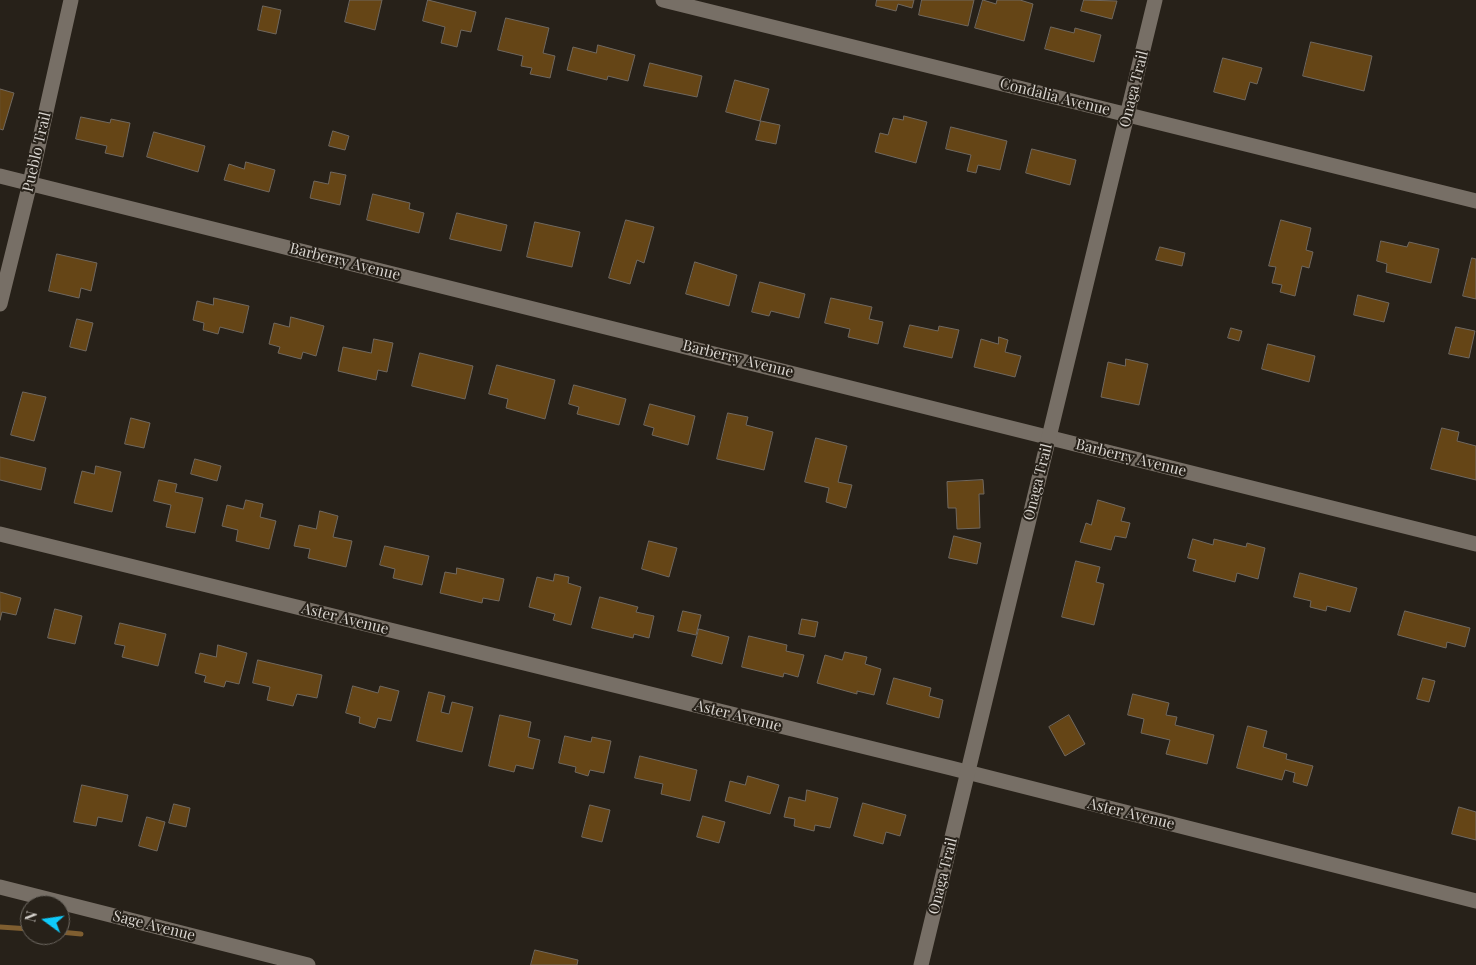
<!DOCTYPE html>
<style>
body{margin:0}
#map{position:relative;width:1476px;height:965px;overflow:hidden;background:#272119;font-family:"Playfair Display",serif}
canvas{display:block}
.north{position:absolute;left:20px;top:895px;width:50px;height:50px;box-sizing:border-box;background:#272119;border:1px solid #6e6962;border-radius:50%;rotate:284deg;font-size:14px;font-weight:700;line-height:20px;text-align:center;color:#d8d4cf}
.north::after{content:'';display:block;margin:auto;width:18px;height:22px;background:#0fcafa;clip-path:polygon(50% 0,100% 100%,50% 72%,0 100%)}
</style>
<div id="map">
<canvas width="1476" height="965"></canvas>
<div class="north">N</div>
</div>
<script>
const context = document.querySelector('canvas').getContext('2d');
context.lineJoin = 'round';
function trace(path, color, width, dash) {
  context.strokeStyle = color;
  context.lineWidth = width;
  context.lineCap = dash ? 'butt' : 'round';
  context.setLineDash(dash || []);
  context.stroke(path);
}
function paint(path, color) {
  context.fillStyle = color;
  context.fill(path, 'evenodd');
}
function write(font, color, halo, rows, align = 'center') {
  context.font = font + ' "Playfair Display",serif';
  context.lineWidth = 4;
  context.setLineDash([]);
  context.textBaseline = 'middle';
  context.strokeStyle = halo;
  context.fillStyle = color;
  for (const [text, x, y, turn = 0] of rows) {
    context.save();
    context.translate(x, y);
    context.rotate((+turn || 0) * Math.PI / 180);
    context.textAlign = isNaN(turn) ? turn : align;
    if (halo) context.strokeText(text, 0, 0);
    context.fillText(text, 0, 0);
    context.restore();
  }
}
trace(new Path2D(`
 M0 927 30 929
 M60 932 81 934`), '#7f5e30', 5);
const building = new Path2D(`
 M350 0H382L375 30 345 22Z
 M428 0 476 12 471 32 461 30 457 47 441 43 445 27 423 21Z
 M877 0H914L912 8 898 4 896 11 876 6Z
 M922 0H974L968 26 919 15Z
 M983 0 996 4 997 0H1020L1033 4 1024 41 975 28Z
 M1084 0 1117 1 1112 19 1081 11Z
 M263 6 281 10 276 34 258 30Z
 M506 18 549 28 543 53 555 56 550 78 530 74 532 68 521 66 523 56 498 50Z
 M1051 27 1074 33 1075 28 1101 35 1094 62 1045 49Z
 M1311 42 1372 56 1364 91 1303 76Z
 M598 45 635 55 628 81 608 76 607 80 567 70 573 47 596 53Z
 M1223 58 1262 68 1257 84 1250 82 1245 100 1214 92Z
 M650 63 702 76 697 97 644 86Z
 M735 80 769 89 760 121 726 112Z
 M0 89 14 93 3 130 0 129Z
 M904 116 927 122 916 163 875 152 880 133 888 135 893 118 903 120Z
 M81 117 110 123 111 119 130 123 123 157 105 153 107 146 76 139Z
 M761 121 780 125 776 144 756 140Z
 M951 127 1007 141 1000 170 978 165 976 173 967 171 971 155 946 149Z
 M333 131 349 136 345 150 329 146Z
 M154 132 205 146 198 172 147 157Z
 M1032 149 1076 160 1070 185 1026 173Z
 M246 162 275 170 269 192 224 180 229 164 244 169Z
 M331 172 346 175 340 205 310 198 314 181 328 184Z
 M373 194 410 203 409 209 424 213 419 233 367 220Z
 M457 213 507 225 501 251 450 239Z
 M626 220 654 227 644 263 637 260 630 284 609 278Z
 M1281 220 1311 228 1306 250 1313 252 1309 268 1302 266 1295 296 1280 292 1282 285 1272 283 1276 267 1269 266Z
 M535 222 580 232 572 267 527 257Z
 M1381 241 1407 247 1409 242 1439 249 1431 283 1386 272 1387 264 1377 261Z
 M1160 247 1185 253 1182 266 1156 260Z
 M57 254 97 263 91 291 81 288 79 298 49 291Z
 M1472 258 1476 259V299L1463 296Z
 M695 262 737 275 729 306 686 294Z
 M760 282 805 294 799 318 771 311 769 316 752 312Z
 M1358 295 1389 303 1384 322 1354 315Z
 M214 298 249 306 243 333 220 327 218 334 203 330 204 323 193 320 197 301 213 305Z
 M831 298 872 307 869 319 883 322 878 344 848 337 850 329 825 323Z
 M291 317 324 326 316 356 303 352 301 359 278 353 280 347 269 344 274 323 289 327Z
 M77 319 93 323 86 351 70 347Z
 M910 325 938 331 939 326 959 330 952 358 904 347Z
 M1456 327 1475 331 1469 358 1449 354Z
 M1231 328 1242 331 1239 341 1228 338Z
 M999 337 1008 340 1005 352 1021 356 1015 377 974 367 981 339 998 344Z
 M374 339 393 343 387 372 378 370 376 380 338 371 343 347 371 353Z
 M1268 344 1315 356 1309 382 1262 369Z
 M420 353 473 366 465 399 412 386Z
 M1126 359 1148 364 1139 405 1101 397 1108 362 1125 366Z
 M497 365 555 380 545 419 506 408 508 399 489 394Z
 M574 385 626 399 619 425 577 414 579 407 569 404Z
 M23 392 46 397 34 441 11 435Z
 M650 404 695 416 688 445 652 435 654 428 644 425Z
 M728 413 748 417 746 425 773 432 764 470 717 459Z
 M131 418 150 423 144 448 125 444Z
 M1442 428 1459 432 1457 441 1476 446V480L1431 469Z
 M816 438 847 446 838 482 852 485 846 508 826 502 829 488 805 482Z
 M0 457 46 468 41 490 0 480Z
 M195 459 221 466 217 481 191 474Z
 M96 466 121 472 112 512 74 503 82 471 94 474Z
 M159 480 177 484 175 492 203 498 195 533 166 527 171 505 154 501Z
 M983 480 984 494H979L980 528 957 529 956 508H948L947 482Z
 M246 500 263 504 260 517 276 521 269 549 236 541 238 530 222 526 227 505 243 509Z
 M1098 500 1125 508 1121 521 1130 523 1126 538 1115 536 1111 550 1080 542 1086 523 1091 525Z
 M320 511 338 516 333 537 352 541 346 567 308 558 310 549 294 546 299 525 316 529Z
 M954 536 981 543 977 564 949 558Z
 M1193 539 1213 545 1214 539 1246 547 1247 543 1265 548 1258 579 1237 573 1235 582 1193 571 1196 560 1188 558Z
 M649 541 677 548 669 577 642 569Z
 M385 546 429 556 422 585 393 578 395 569 380 565Z
 M1076 561 1100 567 1096 582 1104 584 1094 625 1062 617Z
 M457 568 504 579 499 601 483 598 482 603 440 593 445 572 456 574Z
 M1300 573 1357 588 1350 612 1327 606 1326 611 1310 607 1311 601 1294 597Z
 M555 574 569 577 568 583 581 587 571 625 553 620 555 614 529 607 537 577 553 581Z
 M0 592 21 598 16 615 2 612 0 620Z
 M600 597 638 607 636 612 654 616 649 638 634 634 633 638 592 628Z
 M55 609 82 616 75 644 48 638Z
 M683 611 701 615 696 635 678 631Z
 M1405 611 1470 628 1465 647 1447 642 1446 648 1398 635Z
 M802 619 818 622 815 637 799 634Z
 M120 623 166 634 158 666 122 657 125 646 115 644Z
 M699 629 729 637 722 664 692 656Z
 M749 636 787 645 786 651 804 655 798 677 784 673 783 677 742 667Z
 M218 645 247 653 239 684 226 681 224 687 204 682 206 676 195 673 200 653 216 657Z
 M845 652 867 657 865 664 881 669 874 695 857 691V694L817 683 825 655 842 660Z
 M258 660 322 675 317 698 297 694 293 706 267 700 270 687 253 683Z
 M894 678 931 688 929 696 943 700 939 718 887 704Z
 M1423 678 1435 681 1429 702 1417 699Z
 M353 686 378 693 380 686 399 691 391 721 378 718 375 728 359 723 360 717 346 713Z
 M429 692 445 696 441 712 449 714 452 702 473 707 462 752 417 741Z
 M1133 694 1169 703 1166 715 1177 717 1175 725 1214 735 1207 764 1166 754 1170 740 1141 733 1144 719 1128 715Z
 M500 715 531 722 528 737 540 740 533 769 516 765 514 772 489 766Z
 M1069 715 1085 744 1065 756 1049 727Z
 M1248 726 1267 731 1263 747 1287 754 1286 759 1313 766 1307 786 1293 782 1295 773 1285 770 1282 780 1237 768Z
 M565 736 591 742 592 737 611 741 604 773 590 770 588 776 575 772 576 767 559 763Z
 M640 756 697 770 690 801 661 794 663 784 635 778Z
 M748 776 779 785 770 814 725 801 730 781 745 785Z
 M82 785 128 795 122 822 98 817 96 826 74 822Z
 M807 790 838 798 830 828 815 825 814 831 794 826 795 819 784 817 789 797 805 801Z
 M863 803 906 815 900 836 886 832 883 844 854 836Z
 M174 804 190 808 186 827 169 823Z
 M590 805 610 810 602 842 582 837Z
 M1459 807 1476 812V840L1452 834Z
 M703 816 725 822 719 843 697 837Z
 M147 817 165 822 157 851 139 846Z
 M535 950 578 960 577 965H531Z`);
paint(building, '#654516');
trace(building, '#70685f', 1);
trace(new Path2D(`
 M663 0 1476 201
 M0 176 1476 544
 M0 304 30 183 71 0
 M0 534 951 768 1476 901`), '#776f66', 15);
trace(new Path2D(`
 M0 887 308 965
 M921 965 1155 0`), '#776f66', 15);
write('15px', '#d8d4cf', '#272119', [
 ["Onaga Trail",1134,89,-76],
 ["Condalia Avenue",1055,97,14],
 ["Pueblo Trail",37,152,-77],
 ["Barberry Avenue",345,262,14],
 ["Barberry Avenue",738,359,14],
 ["Barberry Avenue",1131,458,14],
 ["Onaga Trail",1038,482,-76],
 ["Aster Avenue",345,619,14],
 ["Aster Avenue",738,716,14],
 ["Aster Avenue",1131,814,14],
 ["Onaga Trail",943,876,-76],
 ["Sage Avenue",154,926,14]
]);
</script>
